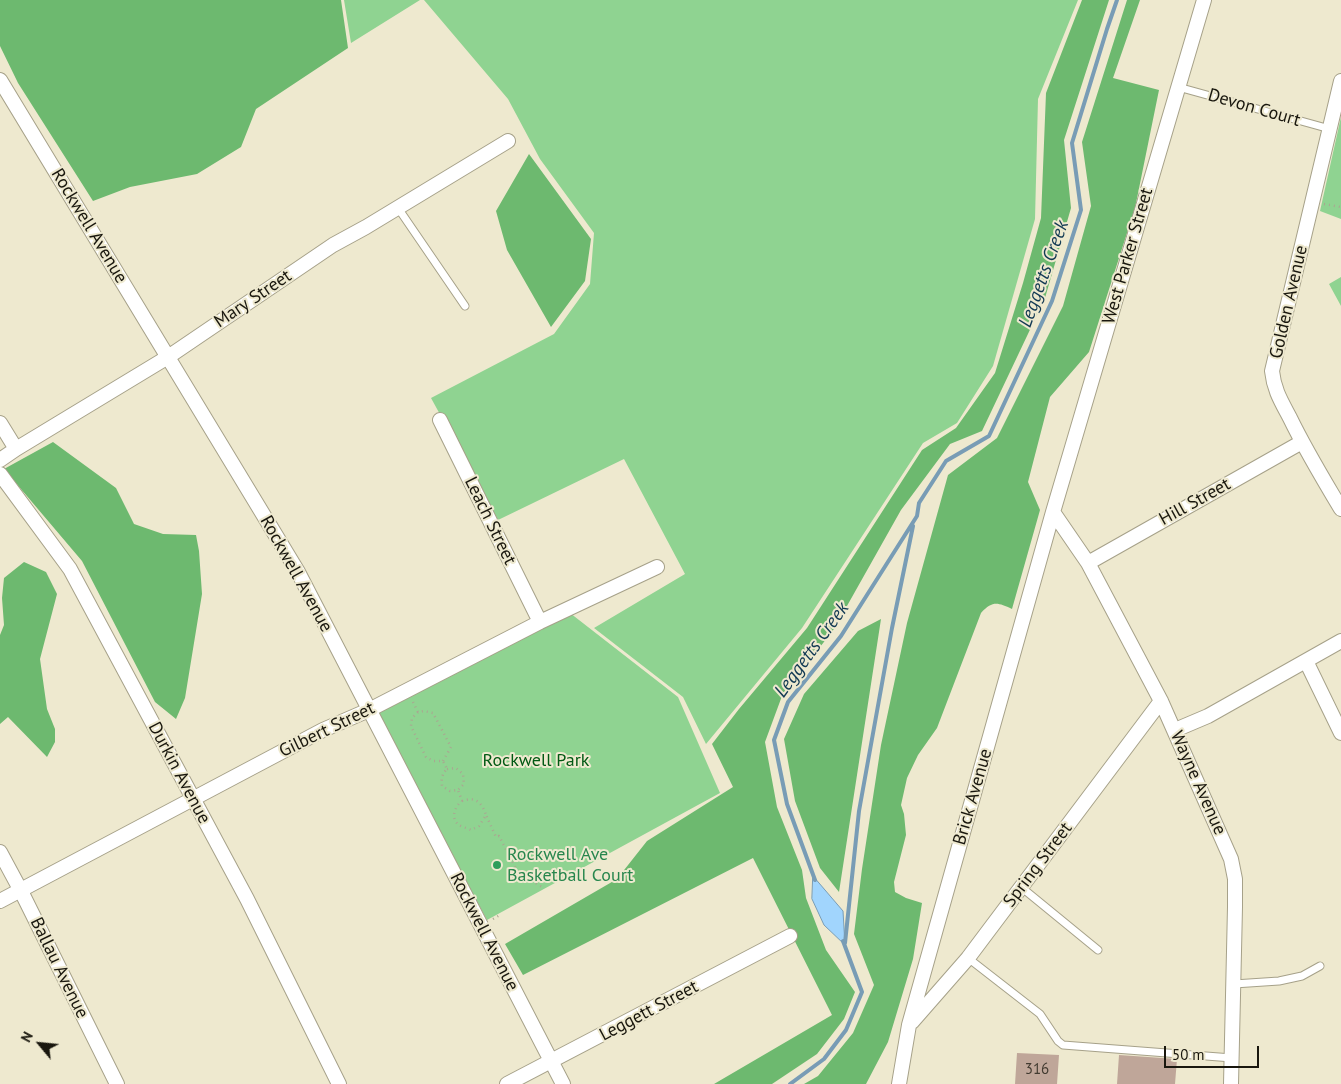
<!DOCTYPE html>
<style>
body{margin:0}
#map{position:relative;width:1341px;height:1084px;overflow:hidden;background:#eee9cf;font-family:"PT Sans",sans-serif}
canvas{display:block}
.north{position:absolute;left:15px;top:1019px;width:50px;height:50px;-webkit-text-stroke:4px #eee9cf;paint-order:stroke;rotate:298deg;font-size:14px;font-weight:700;line-height:20px;text-align:center;color:#19170e}
.north::after{content:'';display:block;margin:auto;width:18px;height:22px;background:#19170e;clip-path:polygon(50% 0,100% 100%,50% 72%,0 100%)}
.scale{position:absolute;left:1164px;top:1046px;width:95px;height:22px;box-sizing:border-box;border:2px solid #19170e;border-top:0;padding-left:6px;font-size:15px;line-height:18px;white-space:nowrap;color:#19170e;-webkit-text-stroke:4px #eee9cf;paint-order:stroke}
</style>
<div id="map">
<canvas width="1341" height="1084"></canvas>
<div class="north">N</div>
<div class="scale">50 m</div>
</div>
<script>
const context = document.querySelector('canvas').getContext('2d');
context.lineJoin = 'round';
function paint(path, color) {
  context.fillStyle = color;
  context.fill(path, 'evenodd');
}
function trace(path, color, width, dash) {
  context.strokeStyle = color;
  context.lineWidth = width;
  context.lineCap = dash ? 'butt' : 'round';
  context.setLineDash(dash || []);
  context.stroke(path);
}
function write(font, color, halo, rows, align = 'center') {
  context.font = font + ' "PT Sans",sans-serif';
  context.lineWidth = 4;
  context.setLineDash([]);
  context.textBaseline = 'middle';
  context.strokeStyle = halo;
  context.fillStyle = color;
  for (const [text, x, y, turn = 0] of rows) {
    context.save();
    context.translate(x, y);
    context.rotate((+turn || 0) * Math.PI / 180);
    context.textAlign = isNaN(turn) ? turn : align;
    if (halo) context.strokeText(text, 0, 0);
    context.fillText(text, 0, 0);
    context.restore();
  }
}
paint(new Path2D(`
 M344 0H420L351 43Z
 M424 0H1078L1038 99 1035 219 993 366 957 423 923 443 802 628 706 744 683 697 594 628 685 574 624 459 498 520 431 398 554 334 590 284 594 233 540 159 508 99Z
 M1341 117V219L1320 211Z
 M1341 277V306L1329 284Z
 M570 613 678 697 720 793 487 920 373 711Z`), '#8fd391');
paint(new Path2D(`
 M0 0H341L348 48 256 109 241 147 197 174 130 187 93 201 18 83 0 46Z
 M1082 0H1109L1064 140 1071 208 1045 298 982 431 950 444 901 510 834 629 782 696 765 742 777 807 802 870 806 898 826 950 855 992 844 1019 817 1054 772 1084H714L832 1015 753 858 523 975 505 944 617 879 647 841 733 787 712 744 739 709 807 628 922 450 956 428 995 373 1023 283 1041 218 1046 93Z
 M1127 0H1140L1113 78 1159 90 1135 208 1089 352 1050 397 1028 482 1040 510 1012 609C998 603 993 600 981 613L937 728 918 755 907 778 901 805 904 814 906 835 894 882 895 892 906 898 922 903 913 959 888 1042 866 1084H804L818 1076 853 1033 874 985 854 934 862 869 881 745 907 623 948 475 997 438 1063 306 1091 206 1082 142Z
 M529 154 591 239 585 281 551 327 507 250 496 211Z
 M53 442 116 488 134 524 163 534 196 535 199 551 202 594 185 698 176 719 155 702 82 561 4 469Z
 M24 562 46 572 57 594 40 659 47 709 55 729V742L47 757 8 717 0 724V635L4 625 2 598 4 578Z
 M881 619 839 892 820 868 795 801 784 739 804 694 858 631Z`), '#6db96f');
const water = new Path2D(`
 M813 876 843 911 845 945 824 925 812 899Z`);
paint(water, '#a1d5fd');
trace(water, '#789cb5', 1);
trace(new Path2D(`
 M815 880 787 804 774 740 788 702 841 636 917 516 919 503 946 461 989 436 1052 301 1081 210 1072 143 1107 29 1117 0
 M845 943 859 811 892 628 913 526
 M790 1084 824 1059 846 1030 862 992 843 941`), '#789cb5', 4);
paint(new Path2D(`
 M1017 1053 1059 1055 1057 1084H1015Z
 M1119 1055 1177 1059 1175 1084H1117Z`), '#bfa699');
const service = new Path2D(`
 M1178 87 1330 129
 M398 208 465 306
 M1021 887 1098 950
 M968 958 1040 1014 1058 1041 1063 1045 1232 1058
 M1234 984 1279 981 1302 976 1320 966`);
const minor = new Path2D(`
 M0 80 298 572 563 1084
 M1341 81 1272 371C1274 390 1281 401 1290 418 1305 449 1323 479 1341 509
 M440 420 540 622
 M0 423 16 449
 M0 460 16 449 168 357 333 245 366 227 508 141
 M0 474 70 569 247 899 339 1084
 M1053 512 1088 563 1161 701 1231 859 1235 879V907L1231 1084
 M1088 563 1302 442
 M1306 661 1341 733
 M1175 730 1208 716 1341 641
 M0 852 21 891 117 1084
 M0 901 323 730 369 710 540 622 657 567
 M912 1022 968 958 1161 701
 M507 1084 790 936
 M899 1084 909 1025 1053 512 1204 0`);
trace(service, '#a6a189', 9);
trace(minor, '#a6a189', 16);
trace(new Path2D(`
 M1324 204 1341 207
 M413 702 418 712
 M443 761 451 747 433 713 424 711 418 712 412 718 411 726 426 757 433 761H443L447 769C442 774 441 779 442 786L450 791 458 790 462 801C455 806 450 818 459 825 462 827 467 828 471 830L479 826 486 815 496 837 499 836 522 880C531 880 537 884 544 888
 M447 769 456 768 463 774 464 784 458 790
 M462 801C476 796 482 803 486 815
 M493 919 500 915`), '#aaa691', 2.5, [1, 4]);
trace(service, '#fff', 7);
trace(minor, '#fff', 14);
for (const [x, y, r, color] of [
 [497,865,5,"#2e9e5b"]
]) {
  const dot = new Path2D();
  dot.arc(x, y, r, 0, 2 * Math.PI);
  context.fillStyle = color;
  context.fill(dot);
  trace(dot, '#eee9cf', 2);
}
write('15px', '#423b31', null, [
 ["316",1037,1070]
]);
write('18px', '#19170e', '#eee9cf', [
 ["Devon Court",1254,108,16],
 ["Rockwell Avenue",89,226,59],
 ["West Parker Street",1128,256,-74],
 ["Mary Street",253,299,-34],
 ["Golden Avenue",1289,302,-77],
 ["Hill Street",1195,502,-29],
 ["Leach Street",490,521,64],
 ["Rockwell Avenue",296,574,61],
 ["Gilbert Street",327,730,-26],
 ["Durkin Avenue",179,773,62],
 ["Wayne Avenue",1198,783,66],
 ["Brick Avenue",973,797,-74],
 ["Spring Street",1038,865,-53],
 ["Rockwell Avenue",484,932,63],
 ["Ballau Avenue",59,968,64],
 ["Leggett Street",649,1011,-28]
]);
write('18px', '#015913', '#eee9cf', [
 ["Rockwell Park",536,761]
]);
write('18px', '#27864d', '#eee9cf', [
 ["Rockwell Ave",507,855],
 ["Basketball Court",507,876]
], 'left');
write('italic 19px', '#113953', '#eee9cf', [
 ["Leggetts Creek",1044,274,-70],
 ["Leggetts Creek",812,650,-54]
]);
</script>
